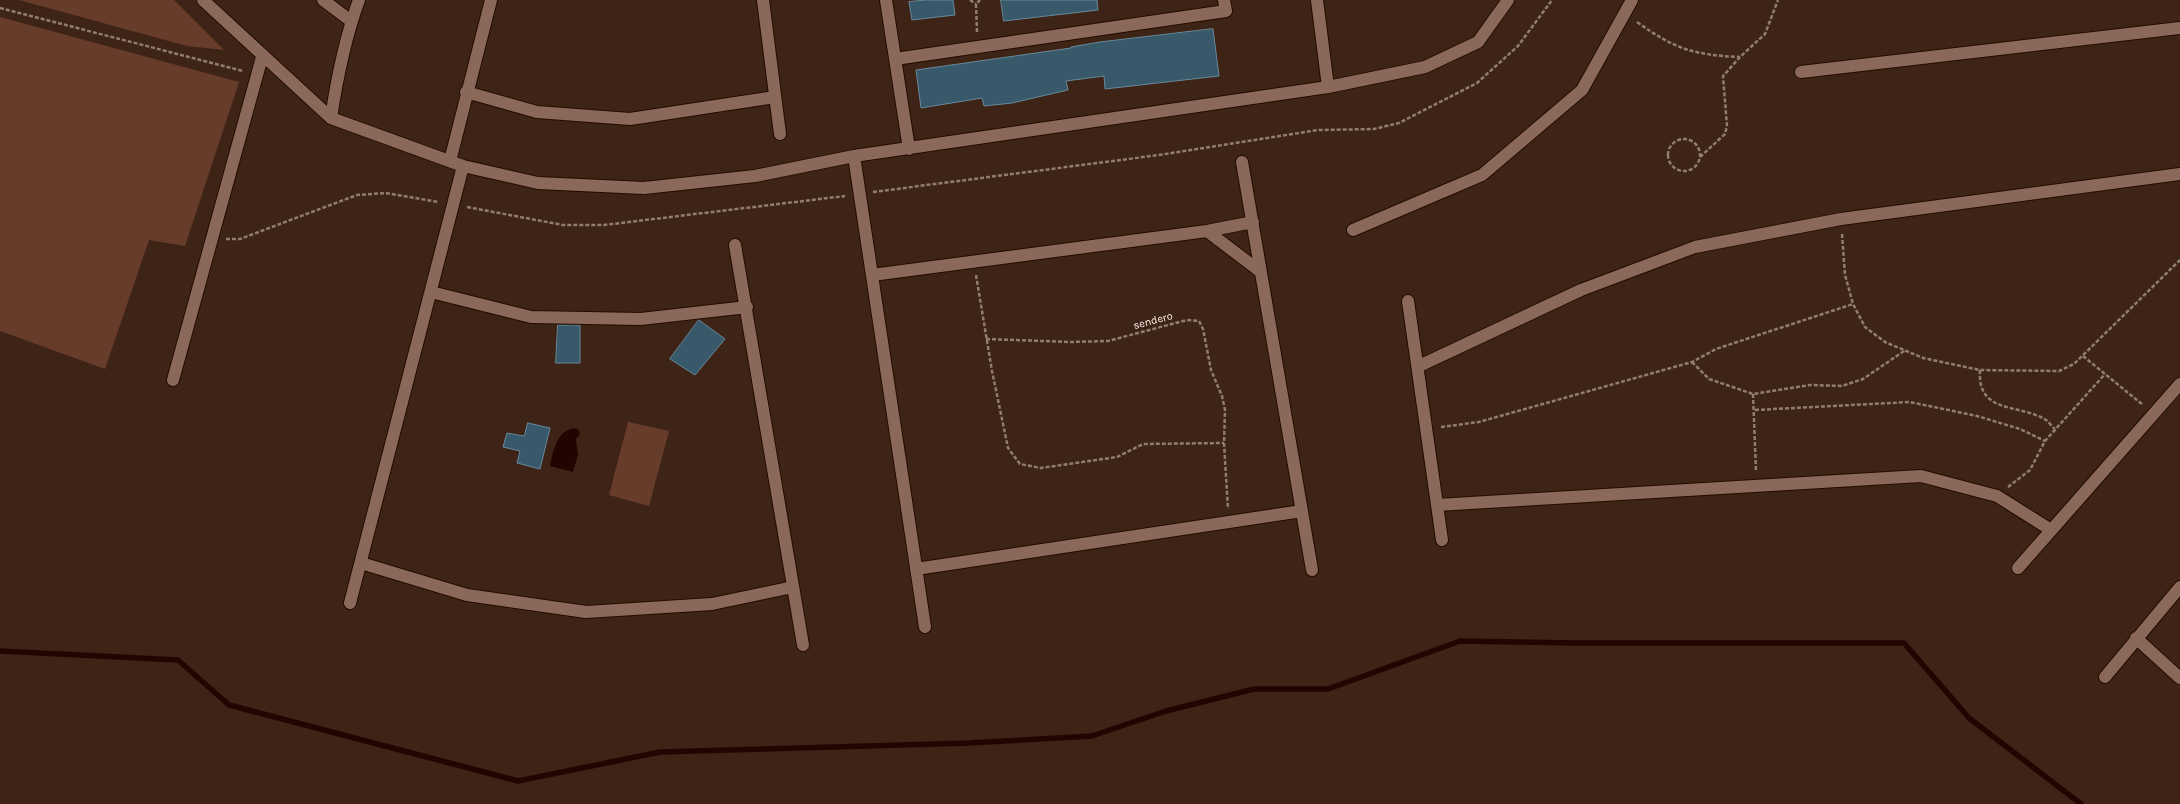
<!DOCTYPE html>
<style>
body{margin:0}
canvas{display:block;background:#3e2317}
</style>
<canvas width="2180" height="804"></canvas>
<script>
const context = document.querySelector('canvas').getContext('2d');
context.lineJoin = 'round';
function paint(path, color) {
  context.fillStyle = color;
  context.fill(path, 'evenodd');
}
function trace(path, color, width, dash) {
  context.strokeStyle = color;
  context.lineWidth = width;
  context.lineCap = dash ? 'butt' : 'round';
  context.setLineDash(dash || []);
  context.stroke(path);
}
function write(font, color, halo, rows, align = 'center') {
  context.font = font + ' Karla,sans-serif';
  context.lineWidth = 3.5;
  context.setLineDash([]);
  context.textBaseline = 'middle';
  context.strokeStyle = halo;
  context.fillStyle = color;
  for (const [text, x, y, turn = 0] of rows) {
    context.save();
    context.translate(x, y);
    context.rotate((+turn || 0) * Math.PI / 180);
    context.textAlign = isNaN(turn) ? turn : align;
    if (halo) context.strokeText(text, 0, 0);
    context.fillText(text, 0, 0);
    context.restore();
  }
}
paint(new Path2D(`
 M19 0H174L224 50 187 46Z
 M0 17 239 82 185 246 149 240 105 369 0 331Z
 M628 422 669 431 649 506 609 495Z`), '#673c2a');
paint(new Path2D(`
 M574 428 578 429 580 434 576 439 578 455 573 472 550 466C553 452 556 431 574 428Z`), '#220500');
trace(new Path2D(`
 M0 651 178 660 229 705 518 781 660 752 970 743 1092 736 1166 711 1254 689H1328L1460 641 1578 643H1904L1969 718 2081 804`), '#220500', 5.5);
const building = new Path2D(`
 M926 0H953L955 15 912 20 909 2Z
 M1001 0H1097L1098 10 1004 21Z
 M1213 29 1219 76 1105 89 1104 76 1066 81 1068 90 1012 103 984 106 982 98 921 108 916 70 1071 48V47L1100 42Z
 M699 320 725 339 695 375 670 359Z
 M558 325H580V363H556Z
 M528 423 550 428 540 469 517 463 520 451 503 447 507 433 524 436Z`);
paint(building, '#385969');
trace(building, '#67899a', 1);
const minor = new Path2D(`
 M203 0 331 118 463 166 538 183 644 188 755 176 854 156 1328 87 1425 67 1478 42 1508 0
 M323 0 351 21
 M763 0 780 134
 M886 0 909 149
 M1317 0 1328 87
 M895 59 1226 11 1224 0
 M1801 72 2180 28
 M466 92 537 112 630 119 775 97
 M331 118C337 78 345 38 359 0
 M854 156 925 627
 M450 161 491 0
 M1242 162 1312 570
 M1353 230 1482 175 1582 90 1632 0
 M1207 231 1261 272
 M735 245 803 645
 M872 275 1207 231 1253 222
 M431 292 531 317 641 319 747 307
 M1408 301 1442 540
 M1419 366 1581 290 1695 247 1841 219 2180 174
 M173 380 262 57
 M1437 505 1921 476 1997 496 2051 530
 M361 563 467 595 586 612 712 604 793 587
 M2018 568 2180 384
 M916 569 1302 511
 M350 603 463 166
 M2136 638 2180 678
 M2105 677 2180 587`);
trace(minor, '#240b02', 14);
trace(new Path2D(`
 M970 0 976 4
 M0 8 243 71
 M1637 22C1675 49 1693 55 1740 57
 M977 32 976 4 980 0
 M1668 155a16 16 0 1 1 32 0a16 16 0 1 1-32 0Z
 M1700 157 1725 134 1727 126 1723 76 1740 57 1765 34 1778 0
 M873 192 1159 155 1318 130 1374 129 1399 123 1477 83 1518 46 1552 0
 M467 207 563 225H604L845 196
 M1842 234 1845 275 1853 304 1865 327 1885 342 1923 358 1980 370 2059 371 2074 364 2180 260
 M226 239H240L357 195 386 193 438 202
 M976 275 992 371 1008 448 1020 464 1041 468 1117 457 1143 444 1224 443
 M986 339 1071 342 1108 341 1187 320 1199 321 1203 329 1211 370 1222 396 1225 410 1224 443 1228 509
 M2083 356 2143 405
 M1692 362 1709 379 1753 394 1810 385 1842 386 1863 379 1904 351
 M1980 370C1977 415 2019 403 2046 420 2049 422 2052 427 2055 429
 M1753 394 1756 471
 M1755 410 1910 402 1977 416 2020 429 2045 441
 M1441 427 1479 422 1692 362 1716 349 1853 304
 M2008 487 2030 470 2045 441 2105 374`), '#927c72', 2.5, [4, 2]);
trace(minor, '#8a695b', 12);
write('11px', '#feefe8', '#3e2317', [
 ["sendero",1153,321,-15]
]);
</script>
